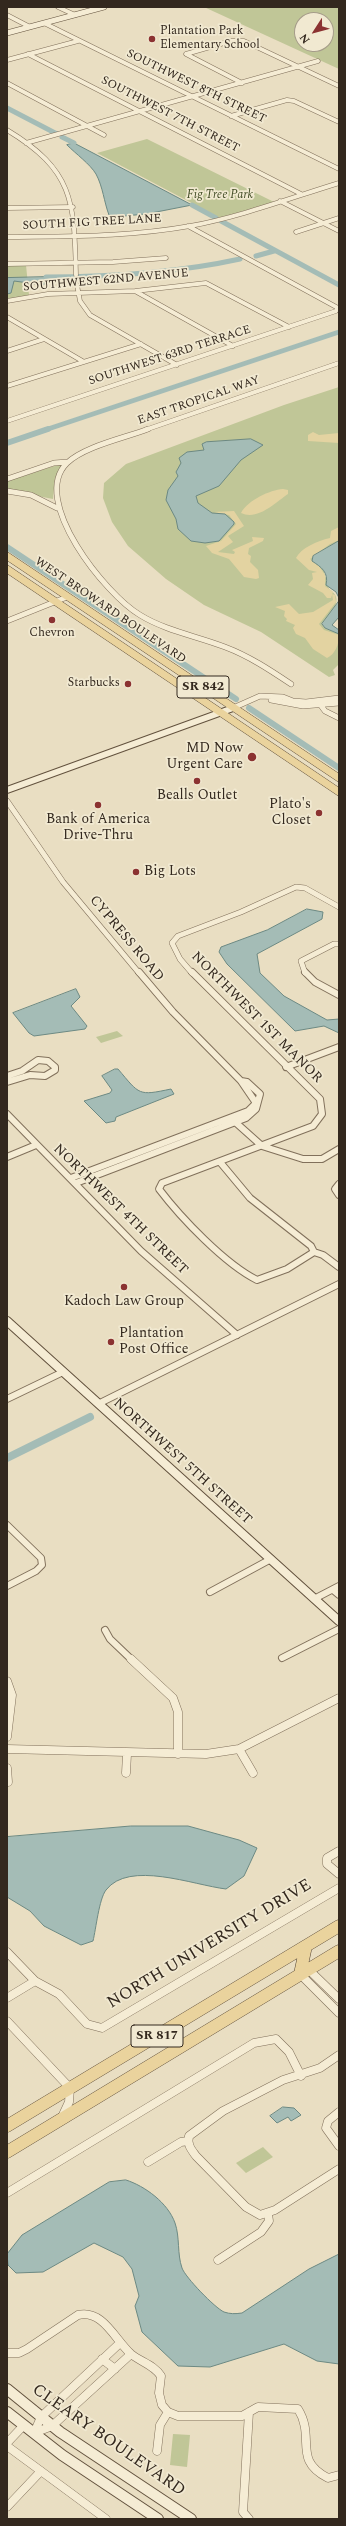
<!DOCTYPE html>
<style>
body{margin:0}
#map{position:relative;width:346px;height:2526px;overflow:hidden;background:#e9dec2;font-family:Spectral,serif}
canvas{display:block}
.frame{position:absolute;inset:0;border:8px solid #33281e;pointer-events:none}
.north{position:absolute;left:294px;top:12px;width:40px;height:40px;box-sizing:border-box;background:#f1e9d1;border:1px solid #a59c89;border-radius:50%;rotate:234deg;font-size:11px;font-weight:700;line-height:16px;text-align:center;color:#33281e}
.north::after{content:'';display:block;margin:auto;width:14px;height:18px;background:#8b3231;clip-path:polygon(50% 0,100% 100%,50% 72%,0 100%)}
</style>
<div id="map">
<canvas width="346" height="2526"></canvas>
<div class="frame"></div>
<div class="north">N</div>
</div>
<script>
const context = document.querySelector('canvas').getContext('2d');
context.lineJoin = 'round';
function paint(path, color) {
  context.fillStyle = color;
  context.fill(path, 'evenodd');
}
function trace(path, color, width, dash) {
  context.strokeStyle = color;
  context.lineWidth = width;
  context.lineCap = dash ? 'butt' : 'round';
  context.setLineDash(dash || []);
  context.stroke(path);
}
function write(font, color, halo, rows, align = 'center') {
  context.font = font + ' Spectral,serif';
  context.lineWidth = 3.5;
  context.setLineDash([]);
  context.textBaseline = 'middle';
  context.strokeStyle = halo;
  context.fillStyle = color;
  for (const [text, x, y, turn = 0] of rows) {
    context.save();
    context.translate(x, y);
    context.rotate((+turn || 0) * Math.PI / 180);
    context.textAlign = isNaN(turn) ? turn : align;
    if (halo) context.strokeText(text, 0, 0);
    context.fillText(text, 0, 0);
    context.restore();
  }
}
paint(new Path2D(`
 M204 7H339V69ZM302 20H326V44H302Z
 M147 139 274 202 220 218 97 153Z
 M26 265 29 295 7 300V266Z
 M339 387V541L313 556 323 568 329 589C346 600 330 612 322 624L325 628 339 634V664L333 670 335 675 329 677 261 632 204 605 166 579 128 546 112 522 103 498 104 483 126 464 284 405Z
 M64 463 55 478 53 499 7 490V481Z
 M117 1031 123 1036 101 1043 96 1037Z
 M263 2147 273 2157 246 2173 236 2163Z
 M173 2434 190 2435 187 2467 170 2465Z`), '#c0c697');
paint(new Path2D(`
 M313 432 319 435 339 433V443L308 441V435Z
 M283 489 288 490V494C276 502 258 521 241 513 248 500 270 490 283 489Z
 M234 511 244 526 228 536 233 542 218 552 234 554 235 552 232 550 253 541 252 537 264 538 263 541 249 548 248 554 251 556 250 562 258 570 259 578 256 579 244 577 229 559 212 553 206 546 221 541 236 524 229 515 214 512Z
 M339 527V540L330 544 310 559 319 566 325 575V586L333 592 331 598H327L323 593 308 585 313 579 312 573 317 572 309 570 296 558C301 548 317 541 330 538L331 531Z
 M332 594 335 595 336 602 319 624 324 630 339 635C339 645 335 654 327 658L313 649 305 638 296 634 293 628 295 625 286 621 287 619 284 616 285 611 275 607 289 604 299 614 313 612 333 600Z`), '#e3d3a1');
const water = new Path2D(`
 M74 143 192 205 146 214 113 217 109 215C104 202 103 187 96 174 90 164 76 154 67 145Z
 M46 277 44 285 14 281 11 293 7 294V278Z
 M251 439 263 445 241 460 219 486 196 496 198 503 212 513 225 514 234 522V524L219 541 205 543 191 541 178 529 176 519 166 500 168 490 178 476 176 472 181 463 179 458 187 452 204 450 202 444 206 442Z
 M339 541V598L336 592 326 585C329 572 321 567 312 561L313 556Z
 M339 601V617L332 625 339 630V634L325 628 322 624Z
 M307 909 323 912 322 919 257 954 260 973 284 996 327 1020 339 1019V1033L324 1026 295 1031 227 964 219 952 221 947 267 930Z
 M76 989 80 997 71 1006 87 1026 85 1029 34 1036 29 1033 13 1013Z
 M115 1069H118C140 1095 138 1096 171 1089L174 1094 116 1117 115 1121 106 1123 84 1101 110 1093 112 1090 102 1076Z
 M131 1826H188L239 1840 257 1848 244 1876 226 1889C193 1885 129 1860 106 1890 99 1899 96 1929 93 1941L81 1945 44 1926 30 1911 7 1897V1837Z
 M283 2107 294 2108 301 2115 291 2121 288 2117 277 2123 270 2116Z
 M126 2180C145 2186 168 2203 175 2223 180 2237 177 2254 182 2268 185 2277 215 2308 224 2312 230 2314 235 2314 242 2313L309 2269 339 2254V2364L317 2361 284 2344 210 2367 178 2366 142 2332 135 2306 139 2296 132 2269 123 2257 94 2243 43 2272 16 2273 8 2265 7 2254 22 2235 109 2182Z`);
paint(water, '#a4bcb6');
trace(water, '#6c8983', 1);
trace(new Path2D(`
 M7 108 57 134
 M62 137 74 143
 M192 205 216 218
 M221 221 339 285
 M256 256 274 251
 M46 277C112 277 176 273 240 259
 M45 430 339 332`), '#a4bcb6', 5);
trace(new Path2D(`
 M7 443 48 429
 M7 547 236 699
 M249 708 339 768`), '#a4bcb6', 6);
trace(new Path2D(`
 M7 1458 90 1417`), '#a4bcb6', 8);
const streetFar3 = new Path2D(`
 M58 7 75 15
 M7 15 30 27
 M44 23 339 169
 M28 54 301 194
 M7 60 78 41
 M7 83 104 135
 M242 83 186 54 231 41H244L339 86
 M231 116 287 100 294 101 339 122
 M7 130C75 171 74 203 76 275
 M26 143 318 61
 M280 201 339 231
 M7 208 73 207
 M296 232 339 218
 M7 237C68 236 129 237 190 226 240 217 290 198 339 183
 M7 264 113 262 166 258
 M77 285 80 301 90 315 177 365
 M135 291 233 346
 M7 301 48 294 135 291 206 283 289 327
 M7 317 84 362
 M7 351 44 339
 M7 386 141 344
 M7 421 336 311 338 308 188 226
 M145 430 339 363`);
const streetFar2 = new Path2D(`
 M148 429C125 438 85 446 67 463 29 500 106 595 140 615 166 631 197 636 225 647 249 656 270 670 291 684
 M7 479 54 463 68 462
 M7 491 31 495 57 508
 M7 621 67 597
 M271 700 303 706 339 703
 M319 703 325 711 339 718
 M233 708 260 696 283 697 293 701 306 702 339 698
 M7 801 63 882 139 973
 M192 973 180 959 172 943 178 936 241 912 296 887 305 888 339 907
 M305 973 301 961 334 944H339`);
const streetFar1 = new Path2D(`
 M192 972 320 1099 322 1114 313 1126 162 1183 159 1189C181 1218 225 1264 257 1280L287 1269 314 1252
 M305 972 315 982 339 995
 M286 1067 339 1047
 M7 1076 22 1071 38 1060 48 1061 55 1067V1070L45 1076 30 1075 7 1082
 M7 1114 141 1251 237 1335
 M234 1121 262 1146 303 1159H322L339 1149
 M7 1157 36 1145
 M220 1162 250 1198 311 1246 314 1252
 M71 1178 248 1111 256 1103 241 1081 173 1012 139 972
 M76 1183 246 1118 256 1109 260 1094 247 1082 241 1081
 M339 1184 335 1189 339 1195
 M314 1252 323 1255 339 1267
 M7 1399 63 1372
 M98 1404 339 1284
 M7 1525 41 1558 42 1565 36 1571 7 1586
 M333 1590 339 1595
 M210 1592 271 1559
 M314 1599 339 1586
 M105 1630 110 1639 132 1660
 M282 1658 339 1629`);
const street = new Path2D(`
 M131 1659 173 1698 178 1712V1754
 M7 1681 12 1695 7 1737
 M7 1749 206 1754 239 1749 339 1698
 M239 1749 253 1773
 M7 1768 8 1782
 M126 1773 127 1754
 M339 1851 327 1858V1864L339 1874
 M7 1952 35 1981 59 1994 87 2024 102 2028 339 1888
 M308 1969 339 1999
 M300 1974 339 2013
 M7 1998 35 1981
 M7 2021 70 2088 69 2102 62 2117
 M339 2055 320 2068 283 2080 223 2111 189 2136C187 2145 191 2149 196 2156L246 2207 260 2215 275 2210 339 2169
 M339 2112 328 2121 326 2128 339 2146
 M148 2162 181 2142 188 2141
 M7 2193 254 2043 276 2039 289 2052 301 2076
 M218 2260 261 2232 269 2221 268 2214
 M7 2353H19L27 2349 78 2315C103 2309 115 2340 131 2354 141 2362 154 2365 161 2376L159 2393 162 2405 168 2412 178 2416H242L258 2407 298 2409C316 2438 292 2460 328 2478L339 2475
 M102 2359 115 2369
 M249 2412 243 2512 249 2519
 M34 2433 52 2426 131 2354
 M34 2433 41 2417 120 2343
 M7 2443 24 2425
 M7 2446 106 2519
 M157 2451 160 2425 168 2412
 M7 2507 41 2471`);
const secondaryFar3 = new Path2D(`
 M7 33 104 7`);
const secondaryFar2 = new Path2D(`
 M7 790 233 708`);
const secondaryFar1 = new Path2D(`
 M7 1321 339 1621`);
const secondary = new Path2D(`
 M7 2389 60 2432 191 2519
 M7 2412 62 2455 158 2519`);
const primaryFar1 = new Path2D(`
 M7 556 339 778
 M7 569 339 792`);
const primary = new Path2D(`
 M300 1974 306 1946
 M7 2126 339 1926
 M7 2152 339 1951`);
trace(streetFar3, '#81705b', 5);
trace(streetFar2, '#81705b', 6);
trace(streetFar1, '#81705b', 8);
trace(street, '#81705b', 9);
trace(secondaryFar3, '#63523e', 6);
trace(secondaryFar2, '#63523e', 8);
trace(secondaryFar1, '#63523e', 10);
trace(secondary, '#63523e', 12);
trace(primaryFar1, '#4f3f2f', 8);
trace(primary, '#4f3f2f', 13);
trace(streetFar3, '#f5ecd4', 4);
trace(streetFar2, '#f5ecd4', 5);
trace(streetFar1, '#f5ecd4', 6);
trace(street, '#f5ecd4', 8);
trace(secondaryFar3, '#f5ecd4', 5);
trace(secondaryFar2, '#f5ecd4', 6);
trace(secondaryFar1, '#f5ecd4', 8);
trace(secondary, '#f5ecd4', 10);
trace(primaryFar1, '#ead39d', 7);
trace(primary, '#ead39d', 12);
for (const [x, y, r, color] of [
 [152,39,4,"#8b3231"],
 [52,620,4,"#8b3231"],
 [128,684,4,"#8b3231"],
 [252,757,5,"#8b3231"],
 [197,781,4,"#8b3231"],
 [98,805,4,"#8b3231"],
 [319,813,4,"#8b3231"],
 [136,872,4,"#8b3231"],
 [124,1287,4,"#8b3231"],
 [111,1342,4,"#8b3231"]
]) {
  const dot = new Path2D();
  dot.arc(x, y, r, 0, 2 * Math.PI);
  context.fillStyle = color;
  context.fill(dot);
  trace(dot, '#f1e9d1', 1.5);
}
write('12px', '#33281e', '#f1e9d1', [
 ["Plantation Park",160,32],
 ["Elementary School",160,46],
 ["Chevron",52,634,"center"],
 ["Starbucks",120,684,"right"]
], 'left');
write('12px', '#33281e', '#f1e9d1', [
 ["SOUTHWEST 8TH STREET",196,87,26],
 ["SOUTHWEST 7TH STREET",170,115,27],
 ["SOUTH FIG TREE LANE",92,223,-3],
 ["SOUTHWEST 62ND AVENUE",106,281,-5],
 ["SOUTHWEST 63RD TERRACE",170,356,-18],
 ["EAST TROPICAL WAY",199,401,-19],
 ["WEST BROWARD BOULEVARD",110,611,34]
]);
write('italic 12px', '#424d26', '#f1e9d1', [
 ["Fig Tree Park",220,196]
]);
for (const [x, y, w] of [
 [203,687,52],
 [157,2036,52]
]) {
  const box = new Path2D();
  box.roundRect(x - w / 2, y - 11, w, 22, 3);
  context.fillStyle = '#f1e9d1';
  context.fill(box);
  trace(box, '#33281e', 1);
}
write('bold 13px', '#33281e', null, [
 ["SR 842",203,687],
 ["SR 817",157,2036]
]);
write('14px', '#33281e', '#f1e9d1', [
 ["MD Now",243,749,"right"],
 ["Urgent Care",243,765,"right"],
 ["Bealls Outlet",197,796],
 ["Plato's",311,805,"right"],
 ["Closet",311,821,"right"],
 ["Bank of America",98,820],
 ["Drive-Thru",98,836],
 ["Big Lots",144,872,"left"],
 ["Kadoch Law Group",124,1302],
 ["Plantation",119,1334,"left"],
 ["Post Office",119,1350,"left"]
]);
write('14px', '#33281e', '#f1e9d1', [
 ["CYPRESS ROAD",126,939,50],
 ["NORTHWEST 1ST MANOR",256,1018,45],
 ["NORTHWEST 4TH STREET",120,1210,44],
 ["NORTHWEST 5TH STREET",182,1462,42]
]);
write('17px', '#33281e', '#f1e9d1', [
 ["NORTH UNIVERSITY DRIVE",210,1945,-31],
 ["CLEARY BOULEVARD",108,2441,35]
]);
</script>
